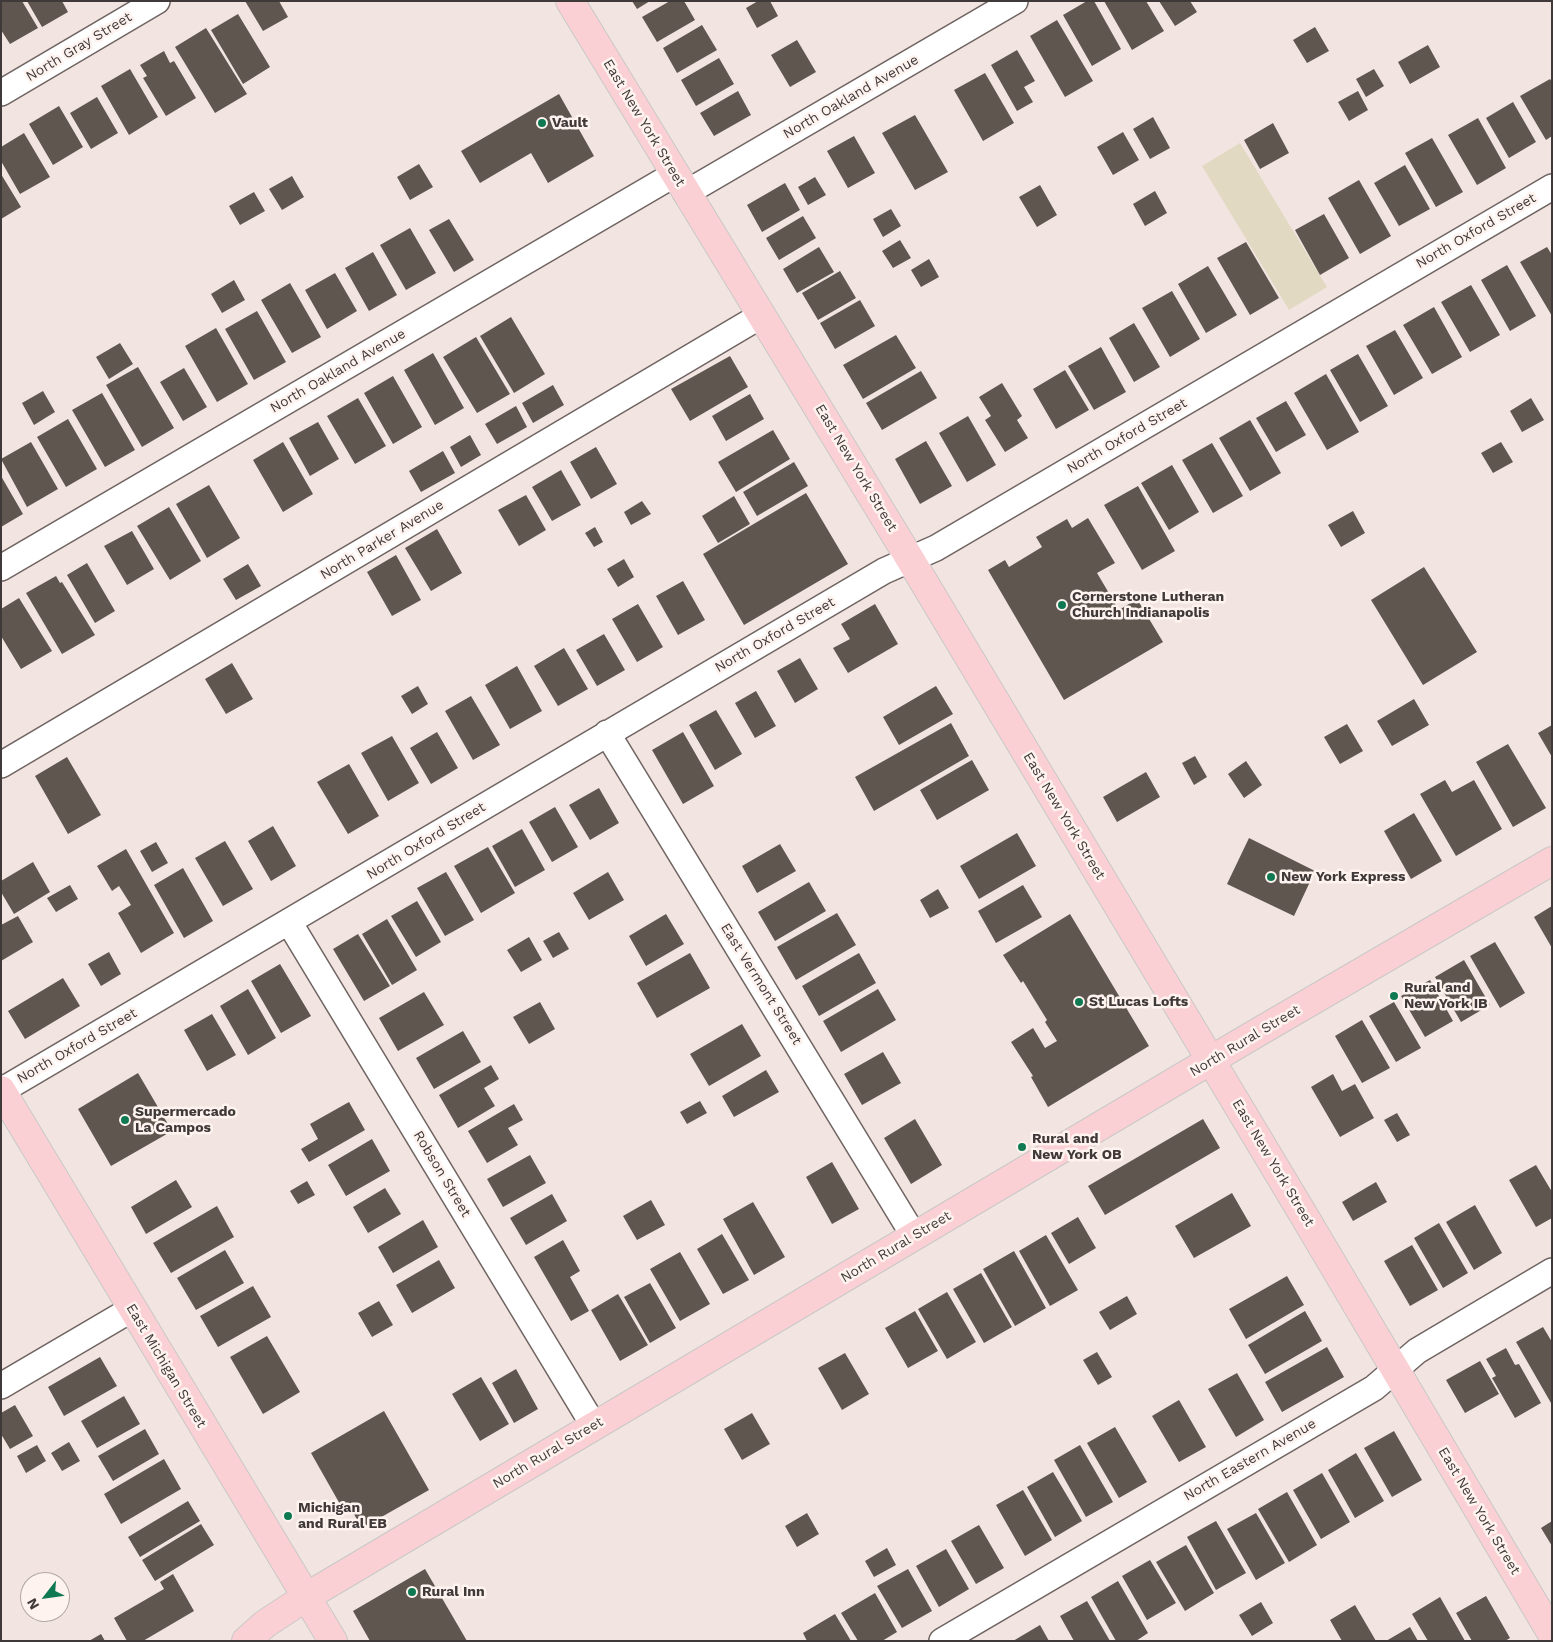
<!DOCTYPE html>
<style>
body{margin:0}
#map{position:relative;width:1553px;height:1642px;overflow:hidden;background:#f2e5e1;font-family:"Work Sans",sans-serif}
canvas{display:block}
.frame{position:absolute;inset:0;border:2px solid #3f3a39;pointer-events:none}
.north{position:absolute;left:20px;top:1572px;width:50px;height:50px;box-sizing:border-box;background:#fff3ef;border:1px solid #b2a9a6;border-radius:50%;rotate:240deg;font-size:14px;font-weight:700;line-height:20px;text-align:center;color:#3f3a39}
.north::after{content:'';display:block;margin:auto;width:18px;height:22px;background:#0e7952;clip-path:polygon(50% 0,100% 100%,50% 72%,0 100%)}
</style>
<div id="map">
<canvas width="1553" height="1642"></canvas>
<div class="frame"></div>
<div class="north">N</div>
</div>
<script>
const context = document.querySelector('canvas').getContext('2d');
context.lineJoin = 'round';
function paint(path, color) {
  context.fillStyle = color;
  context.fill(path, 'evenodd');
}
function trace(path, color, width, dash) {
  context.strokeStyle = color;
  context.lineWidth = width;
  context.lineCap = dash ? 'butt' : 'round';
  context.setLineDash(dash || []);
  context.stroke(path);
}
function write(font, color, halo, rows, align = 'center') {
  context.font = font + ' "Work Sans",sans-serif';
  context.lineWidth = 5;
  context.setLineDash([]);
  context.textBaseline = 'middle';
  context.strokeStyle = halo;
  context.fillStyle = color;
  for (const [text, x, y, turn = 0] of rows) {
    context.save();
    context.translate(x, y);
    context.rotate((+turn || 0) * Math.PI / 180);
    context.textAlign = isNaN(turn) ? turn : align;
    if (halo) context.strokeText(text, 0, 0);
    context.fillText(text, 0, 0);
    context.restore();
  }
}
paint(new Path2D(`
 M1240 143 1327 287 1289 310 1202 166Z`), '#e2d9c3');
paint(new Path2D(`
 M1 1H22L38 28 10 44 1 30Z
 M27 1H62L68 12 42 27Z
 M245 1H279L288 17 263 31Z
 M632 1H650L637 9Z
 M670 1H684L695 20 657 42 642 17Z
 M758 1H770L778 16 757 28 746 8Z
 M1087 1H1094L1121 49 1092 66 1063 15Z
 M1104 1H1146L1164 31 1132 50Z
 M1159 1H1190L1197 12 1175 26Z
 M238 14 270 67 243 84 211 30Z
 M1057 20 1093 81 1065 97 1030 36Z
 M702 25 717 50 677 73 663 48Z
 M1315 27 1329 51 1307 63 1293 40Z
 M206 28 247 94 215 113 175 47Z
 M797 40 816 72 790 87 771 55Z
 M1428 45 1440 67 1410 84 1398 62Z
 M1017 50 1035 81 1024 87 1033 102 1017 111 991 65Z
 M164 51 170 63 174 61 196 98 166 116 143 78 147 76 140 65Z
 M719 58 734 84 696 106 681 80Z
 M130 69 158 117 129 135 101 86Z
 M1374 69 1384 86 1366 97 1356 79Z
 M985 73 1014 123 983 141 954 90Z
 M1550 79 1552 82V136L1546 140 1520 96Z
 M738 91 751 115 714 136 700 113Z
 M1358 91 1368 110 1349 121 1338 102Z
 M559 94 594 156 548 183 531 153 480 183 461 151Z
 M97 97 118 133 91 149 70 113Z
 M1513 102 1536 142 1509 158 1486 118Z
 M59 106 83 147 53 165 29 124Z
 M915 115 948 172 915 190 882 133Z
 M1153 117 1170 148 1150 159 1133 129Z
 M1478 118 1506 168 1477 185 1448 135Z
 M1273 123 1289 153 1260 169 1244 140Z
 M1123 132 1139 160 1113 175 1097 147Z
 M24 133 50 177 20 194 1 161V147Z
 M854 136 875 173 848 188 827 151Z
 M1432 138 1463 192 1436 207 1405 153Z
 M419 164 433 187 410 200 397 177Z
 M1405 165 1430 209 1399 226 1374 183Z
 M1 174 21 207 1 219Z
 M292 176 304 197 282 210 269 189Z
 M815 177 826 195 808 205 798 187Z
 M1359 180 1391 236 1360 254 1328 198Z
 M785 183 800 210 762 232 747 205Z
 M1040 185 1057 215 1037 227 1019 197Z
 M1155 191 1167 213 1145 226 1133 204Z
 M254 192 265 211 240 225 229 206Z
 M891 209 901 226 883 237 873 219Z
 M1324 214 1349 258 1320 275 1295 230Z
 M803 216 816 238 779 260 766 238Z
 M449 219 474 260 454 272 429 230Z
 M410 228 436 273 406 290 380 245Z
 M900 240 911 258 893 268 882 251Z
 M1246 242 1279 298 1250 315 1217 258Z
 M819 247 834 272 797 293 783 269Z
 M1547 247 1552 255V316L1520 262Z
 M373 252 397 295 369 311 345 268Z
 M929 259 939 277 921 287 911 270Z
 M1507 265 1536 316 1510 331 1481 280Z
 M1208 266 1237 315 1206 333 1178 284Z
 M840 271 856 298 818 320 802 293Z
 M335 273 357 311 327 329 305 290Z
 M234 280 245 300 222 313 211 294Z
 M290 283 321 337 292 353 261 300Z
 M1471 285 1500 335 1470 352 1441 302Z
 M1172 291 1200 339 1170 357 1142 308Z
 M860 300 875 326 835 349 820 323Z
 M1434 307 1462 357 1432 374 1403 325Z
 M257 311 286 362 254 380 225 329Z
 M511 317 545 374 514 393 480 336Z
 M1134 323 1160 367 1134 382 1109 338Z
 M216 328 248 384 217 402 185 346Z
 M1395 330 1423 378 1394 395 1366 346Z
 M896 335 916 368 863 399 843 365Z
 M476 337 510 394 477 413 443 357Z
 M120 343 133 364 109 379 96 357Z
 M1101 347 1126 392 1094 410 1068 366Z
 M433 353 464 408 435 425 404 370Z
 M1358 354 1388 406 1360 422 1330 370Z
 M730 356 748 387 690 421 671 389Z
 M138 367 174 428 142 447 106 385Z
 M184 368 207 407 183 421 160 382Z
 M1065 370 1089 410 1056 429 1033 389Z
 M921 371 937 398 882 430 866 403Z
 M1326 374 1359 432 1327 450 1294 393Z
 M393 376 422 427 393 444 364 393Z
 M1002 383 1022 416 1017 420 1028 438 1005 452 985 420 991 416 979 397Z
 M553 385 564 405 533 423 522 403Z
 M43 391 55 412 34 425 22 403Z
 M102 393 135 450 105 467 72 410Z
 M750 394 764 419 726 441 712 416Z
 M358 398 386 446 355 464 327 416Z
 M1531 398 1544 420 1522 432 1510 411Z
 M1286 401 1306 435 1276 452 1256 418Z
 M516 406 527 427 497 444 485 424Z
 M968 416 996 465 967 482 939 433Z
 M68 419 97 469 66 487 37 437Z
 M1250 420 1281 473 1250 491 1219 438Z
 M318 422 339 459 310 476 289 438Z
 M773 430 790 459 736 492 718 462Z
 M470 435 481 455 461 467 450 447Z
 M926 441 952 486 920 504 895 459Z
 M31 442 58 489 27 507 1 459Z
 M283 442 313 494 283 512 253 460Z
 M1501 442 1513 462 1493 473 1481 453Z
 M1212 443 1243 496 1213 513 1182 460Z
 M596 447 617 484 591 499 570 462Z
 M443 451 455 473 421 492 409 471Z
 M794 462 808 486 757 516 743 492Z
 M1172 465 1199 512 1169 530 1141 483Z
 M561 470 581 505 552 521 532 487Z
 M1 476 23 514 1 527Z
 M209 485 240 538 207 558 176 504Z
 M1138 486 1175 551 1142 570 1104 505Z
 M806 493 848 564 744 625 703 554Z
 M526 495 546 530 519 546 498 510Z
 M734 496 750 524 718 543 702 516Z
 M642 501 651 514 631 525 624 512Z
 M169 507 201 561 170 580 137 526Z
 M1353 511 1365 533 1341 547 1328 525Z
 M1088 518 1115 563 1097 573 1119 610 1137 599 1163 642 1064 700 988 570 1005 560 1009 567 1042 547 1036 537 1067 519 1072 528Z
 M595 527 603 542 594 547 585 533Z
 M437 529 462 573 431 591 405 548Z
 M132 531 154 569 127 585 104 546Z
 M396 555 421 600 392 616 367 572Z
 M624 559 634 577 618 587 607 569Z
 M87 563 115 611 95 623 67 575Z
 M248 564 261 586 236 600 223 579Z
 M1424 567 1477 652 1423 685 1371 600Z
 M56 576 60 583 62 582 95 635 62 654 26 593Z
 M683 581 705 620 678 635 656 596Z
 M19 598 52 651 21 669 1 636V609Z
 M638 604 663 647 637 662 612 619Z
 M875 604 898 644 848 673 833 648 850 639 841 624Z
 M604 634 625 670 597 686 576 650Z
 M564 648 588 689 558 706 534 666Z
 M800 658 818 689 795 703 777 671Z
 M232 663 253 699 226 714 205 679Z
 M517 666 542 711 510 729 485 685Z
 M418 686 428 704 412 714 401 696Z
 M936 686 953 714 899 745 883 717Z
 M756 691 776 726 755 738 735 703Z
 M471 696 500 745 473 760 445 711Z
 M1414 699 1429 725 1392 746 1377 721Z
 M716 710 742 754 715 770 689 725Z
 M951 723 969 756 874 811 855 777Z
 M1347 724 1363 751 1340 764 1324 737Z
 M1552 725V757L1538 733Z
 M437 732 458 768 431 784 410 748Z
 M683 732 714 786 683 804 652 750Z
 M392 736 419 783 388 801 361 753Z
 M1508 744 1546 808 1513 827 1476 762Z
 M1195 756 1207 777 1194 785 1182 763Z
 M67 757 101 815 68 834 35 776Z
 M972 760 989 790 937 820 920 790Z
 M1246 761 1262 785 1244 798 1228 774Z
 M349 764 379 816 348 834 317 782Z
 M1146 772 1160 797 1117 822 1103 797Z
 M1445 780 1452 792 1474 780 1502 829 1456 856 1420 794Z
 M599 788 619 823 590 840 569 805Z
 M555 807 578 847 552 862 529 822Z
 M1414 813 1442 861 1411 879 1384 831Z
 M273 826 296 866 271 881 248 841Z
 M522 829 545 870 515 887 492 846Z
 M1017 833 1036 866 979 899 960 866Z
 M1249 838 1315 871 1294 916 1227 884Z
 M225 841 253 889 223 906 195 858Z
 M156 842 168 863 152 872 140 851Z
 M780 844 796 871 757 893 742 866Z
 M488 847 515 893 481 913 454 866Z
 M126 849 174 933 141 953 118 913 131 905 119 886 112 891 97 866Z
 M33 862 50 892 14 914 1 892V881Z
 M183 868 213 921 184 938 154 885Z
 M446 872 474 920 445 936 417 888Z
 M608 872 624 900 589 920 573 893Z
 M809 882 826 911 775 941 758 912Z
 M70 885 78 899 56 912 47 898Z
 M1023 885 1042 917 996 943 978 911Z
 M938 889 949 908 930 918 920 900Z
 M417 901 441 942 416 957 391 916Z
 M1552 906V948L1534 917Z
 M837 913 856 945 796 980 777 947Z
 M666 914 684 944 646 966 629 936Z
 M1070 914 1149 1046 1048 1107 1031 1077 1033 1076 1011 1042 1033 1028 1045 1048 1057 1041 1045 1022 1047 1020 1023 981 1021 983 1003 955Z
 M18 916 33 942 1 961V925Z
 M387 919 417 970 392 985 362 934Z
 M559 932 569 949 553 958 543 941Z
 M358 934 390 986 364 1001 333 949Z
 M529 937 542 960 521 972 507 950Z
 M1495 942 1525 993 1500 1008 1470 956Z
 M109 952 121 974 101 986 88 964Z
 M690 953 710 988 657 1018 637 983Z
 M859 953 876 983 819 1016 802 986Z
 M1464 960 1490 1005 1461 1022 1435 977Z
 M280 964 311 1016 281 1033 251 981Z
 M63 978 80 1006 25 1039 8 1011Z
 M1430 980 1453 1021 1425 1037 1401 996Z
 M248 989 276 1038 248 1055 220 1006Z
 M878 989 896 1020 841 1052 823 1021Z
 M424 992 444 1025 398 1051 379 1018Z
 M540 1002 555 1029 529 1044 513 1017Z
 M1394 1002 1421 1048 1396 1062 1369 1016Z
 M212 1014 236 1055 207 1071 184 1030Z
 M1362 1020 1390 1068 1362 1083 1335 1036Z
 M742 1024 761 1056 709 1086 690 1054Z
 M463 1031 481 1062 434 1089 416 1058Z
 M883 1052 901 1083 862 1105 844 1074Z
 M491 1065 499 1079 484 1088 495 1106 458 1128 439 1095Z
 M766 1070 779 1092 734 1117 722 1096Z
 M138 1073 172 1131 111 1166 78 1109Z
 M1333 1074 1342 1091 1355 1084 1374 1118 1340 1137 1311 1087Z
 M700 1101 707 1113 687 1124 680 1112Z
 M349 1102 365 1130 309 1162 301 1149 318 1139 310 1124Z
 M514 1104 523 1120 508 1128 518 1145 487 1163 468 1131Z
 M1397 1113 1410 1135 1397 1142 1384 1120Z
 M915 1119 942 1165 911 1184 884 1138Z
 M1203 1119 1220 1148 1105 1215 1088 1186Z
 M372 1139 390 1171 346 1196 328 1165Z
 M530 1155 546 1183 503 1207 487 1179Z
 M832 1162 859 1209 832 1224 806 1177Z
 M1536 1165 1552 1192V1218L1536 1227 1509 1180Z
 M176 1180 192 1207 146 1234 131 1207Z
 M307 1181 315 1195 298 1204 290 1191Z
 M1376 1182 1387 1202 1353 1221 1342 1202Z
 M385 1188 401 1214 368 1233 353 1207Z
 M1232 1193 1251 1226 1194 1258 1175 1226Z
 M552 1194 567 1221 526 1245 510 1218Z
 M651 1200 665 1225 637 1240 623 1216Z
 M753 1202 785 1257 754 1275 723 1219Z
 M1475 1205 1502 1253 1474 1270 1446 1222Z
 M217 1206 234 1237 171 1273 153 1243Z
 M1078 1217 1096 1248 1069 1264 1051 1233Z
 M423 1220 438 1247 393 1273 378 1247Z
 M1439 1223 1468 1273 1443 1288 1414 1238Z
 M722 1234 749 1280 723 1294 697 1249Z
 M1046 1235 1078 1290 1050 1306 1019 1251Z
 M563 1240 580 1271 570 1277 589 1311 571 1321 534 1257Z
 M1412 1245 1438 1290 1410 1306 1384 1261Z
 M225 1250 244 1283 196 1310 177 1278Z
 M1014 1251 1046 1308 1015 1326 983 1269Z
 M680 1252 710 1304 680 1321 650 1269Z
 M439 1260 455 1288 412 1313 396 1285Z
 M981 1273 1012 1327 984 1343 953 1289Z
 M1287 1276 1304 1305 1246 1339 1229 1309Z
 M650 1283 676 1328 650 1343 624 1297Z
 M253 1286 271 1317 218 1347 200 1316Z
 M947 1292 976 1342 947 1359 918 1309Z
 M618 1294 648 1345 620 1361 591 1310Z
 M1127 1296 1137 1314 1110 1330 1099 1312Z
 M379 1301 393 1325 372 1337 358 1313Z
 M915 1311 938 1351 908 1368 885 1328Z
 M1305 1311 1322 1341 1265 1374 1248 1345Z
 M1543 1327 1552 1342V1402L1551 1403 1516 1342Z
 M267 1336 300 1392 263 1414 230 1357Z
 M1327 1347 1344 1377 1282 1412 1265 1382Z
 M1506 1348 1515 1365 1519 1364 1541 1403 1515 1418 1492 1378 1496 1376 1486 1359Z
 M1097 1352 1112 1377 1098 1385 1083 1360Z
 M845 1353 869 1394 842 1410 818 1368Z
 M100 1357 117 1386 64 1416 48 1387Z
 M1480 1361 1499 1394 1465 1413 1446 1380Z
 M516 1369 538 1409 514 1423 492 1383Z
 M1237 1373 1264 1420 1236 1437 1208 1389Z
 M481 1377 509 1424 480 1441 452 1394Z
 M124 1396 140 1424 97 1448 81 1421Z
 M1179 1400 1206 1447 1179 1462 1152 1416Z
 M15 1405 33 1436 10 1449 1 1434V1413Z
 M384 1411 429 1490 362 1528 351 1509 345 1513 311 1453Z
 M752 1413 770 1444 742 1460 724 1429Z
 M1115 1427 1147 1482 1119 1498 1087 1443Z
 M145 1429 159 1454 113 1481 98 1456Z
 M1394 1431 1422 1480 1392 1497 1364 1448Z
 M69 1442 80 1461 62 1471 51 1453Z
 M37 1445 46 1461 26 1473 17 1456Z
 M1080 1445 1113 1502 1086 1517 1054 1460Z
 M1356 1453 1384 1501 1355 1518 1328 1470Z
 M164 1459 181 1489 121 1524 104 1494Z
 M1053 1472 1082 1521 1055 1537 1027 1487Z
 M1322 1473 1350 1522 1321 1539 1293 1490Z
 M1023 1490 1052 1540 1025 1556 996 1505Z
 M1287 1492 1317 1545 1289 1562 1258 1509Z
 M188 1501 200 1521 140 1557 128 1537Z
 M807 1513 819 1534 797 1547 785 1526Z
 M1256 1513 1285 1563 1256 1580 1227 1529Z
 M1216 1521 1246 1573 1216 1590 1187 1537Z
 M1552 1521V1546L1541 1528Z
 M201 1524 214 1545 155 1581 142 1560Z
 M979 1525 1004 1568 976 1584 951 1541Z
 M1186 1545 1214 1593 1185 1611 1156 1562Z
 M887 1548 896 1565 874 1577 865 1561Z
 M946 1549 969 1589 939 1607 916 1566Z
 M1150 1560 1176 1603 1147 1620 1122 1576Z
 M425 1569 467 1641H370L353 1611Z
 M908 1569 932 1611 902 1628 877 1586Z
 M173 1574 194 1611 143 1641H127L114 1618 164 1589 160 1582Z
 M1118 1581 1148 1633 1136 1641H1116L1091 1597Z
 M875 1593 897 1632 882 1641H858L841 1613Z
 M1486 1596 1510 1638 1505 1641H1472L1456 1613Z
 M1440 1597 1465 1641H1428L1412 1614Z
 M1087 1601 1110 1641H1074L1060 1616Z
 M1261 1602 1273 1623 1252 1636 1239 1615Z
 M1355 1605 1376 1641H1342L1330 1620Z
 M835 1614 851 1641H807L803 1633Z
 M1040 1625 1049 1641H1013Z
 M1410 1627 1418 1641H1386Z
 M101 1634 105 1641H89Z`), '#5e564f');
const minor = new Path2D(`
 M1 93 157 1
 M686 193 1015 1
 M1 568 675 174
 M607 733 914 1236
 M1 765 762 315
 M289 922 594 1426
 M1 1091 884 571 936 548 1552 187
 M1 1386 132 1309
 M942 1641 1374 1388 1417 1351 1552 1271`);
const major = new Path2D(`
 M570 1 910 559 1303 1214 1552 1634
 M1 1090 333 1641
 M246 1641 265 1624 306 1597 1255 1034 1552 861`);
trace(minor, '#6f6461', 28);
trace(major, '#c9c8c8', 30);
trace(minor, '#fff', 25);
trace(major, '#fbd0d4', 28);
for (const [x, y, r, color] of [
 [542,123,5,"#0e7952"],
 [1062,605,5,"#0e7952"],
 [1271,877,5,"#0e7952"],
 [1394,996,5,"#0e7952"],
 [1079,1002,5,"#0e7952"],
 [125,1120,5,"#0e7952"],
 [1022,1147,5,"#0e7952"],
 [288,1516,5,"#0e7952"],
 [412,1592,5,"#0e7952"]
]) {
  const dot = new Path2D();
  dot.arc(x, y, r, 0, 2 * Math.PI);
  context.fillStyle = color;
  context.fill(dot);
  trace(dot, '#fff3ef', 2);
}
write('14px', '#3f3a39', '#fff3ef', [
 ["North Gray Street",79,47,-31],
 ["North Oakland Avenue",851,97,-30],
 ["East New York Street",644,123,59],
 ["North Oxford Street",1476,231,-30],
 ["North Oakland Avenue",338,371,-30],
 ["North Oxford Street",1127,436,-30],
 ["East New York Street",856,468,59],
 ["North Parker Avenue",382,540,-31],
 ["North Oxford Street",775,635,-30],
 ["East New York Street",1064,816,59],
 ["North Oxford Street",426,841,-31],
 ["East Vermont Street",761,984,58],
 ["North Rural Street",1245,1041,-31],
 ["North Oxford Street",77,1046,-30],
 ["East New York Street",1273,1163,59],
 ["Robson Street",442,1174,59],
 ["North Rural Street",896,1247,-31],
 ["East Michigan Street",166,1366,59],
 ["North Rural Street",548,1453,-31],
 ["North Eastern Avenue",1250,1460,-30],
 ["East New York Street",1479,1511,59]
]);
write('bold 14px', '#3f3a39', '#fff3ef', [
 ["Vault",552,123],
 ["Cornerstone Lutheran",1072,597],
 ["Church Indianapolis",1072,613],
 ["New York Express",1281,877],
 ["Rural and",1404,988],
 ["New York IB",1404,1004],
 ["St Lucas Lofts",1089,1002],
 ["Supermercado",135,1112],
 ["La Campos",135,1128],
 ["Rural and",1032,1139],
 ["New York OB",1032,1155],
 ["Michigan",298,1508],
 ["and Rural EB",298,1524],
 ["Rural Inn",422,1592]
], 'left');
</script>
